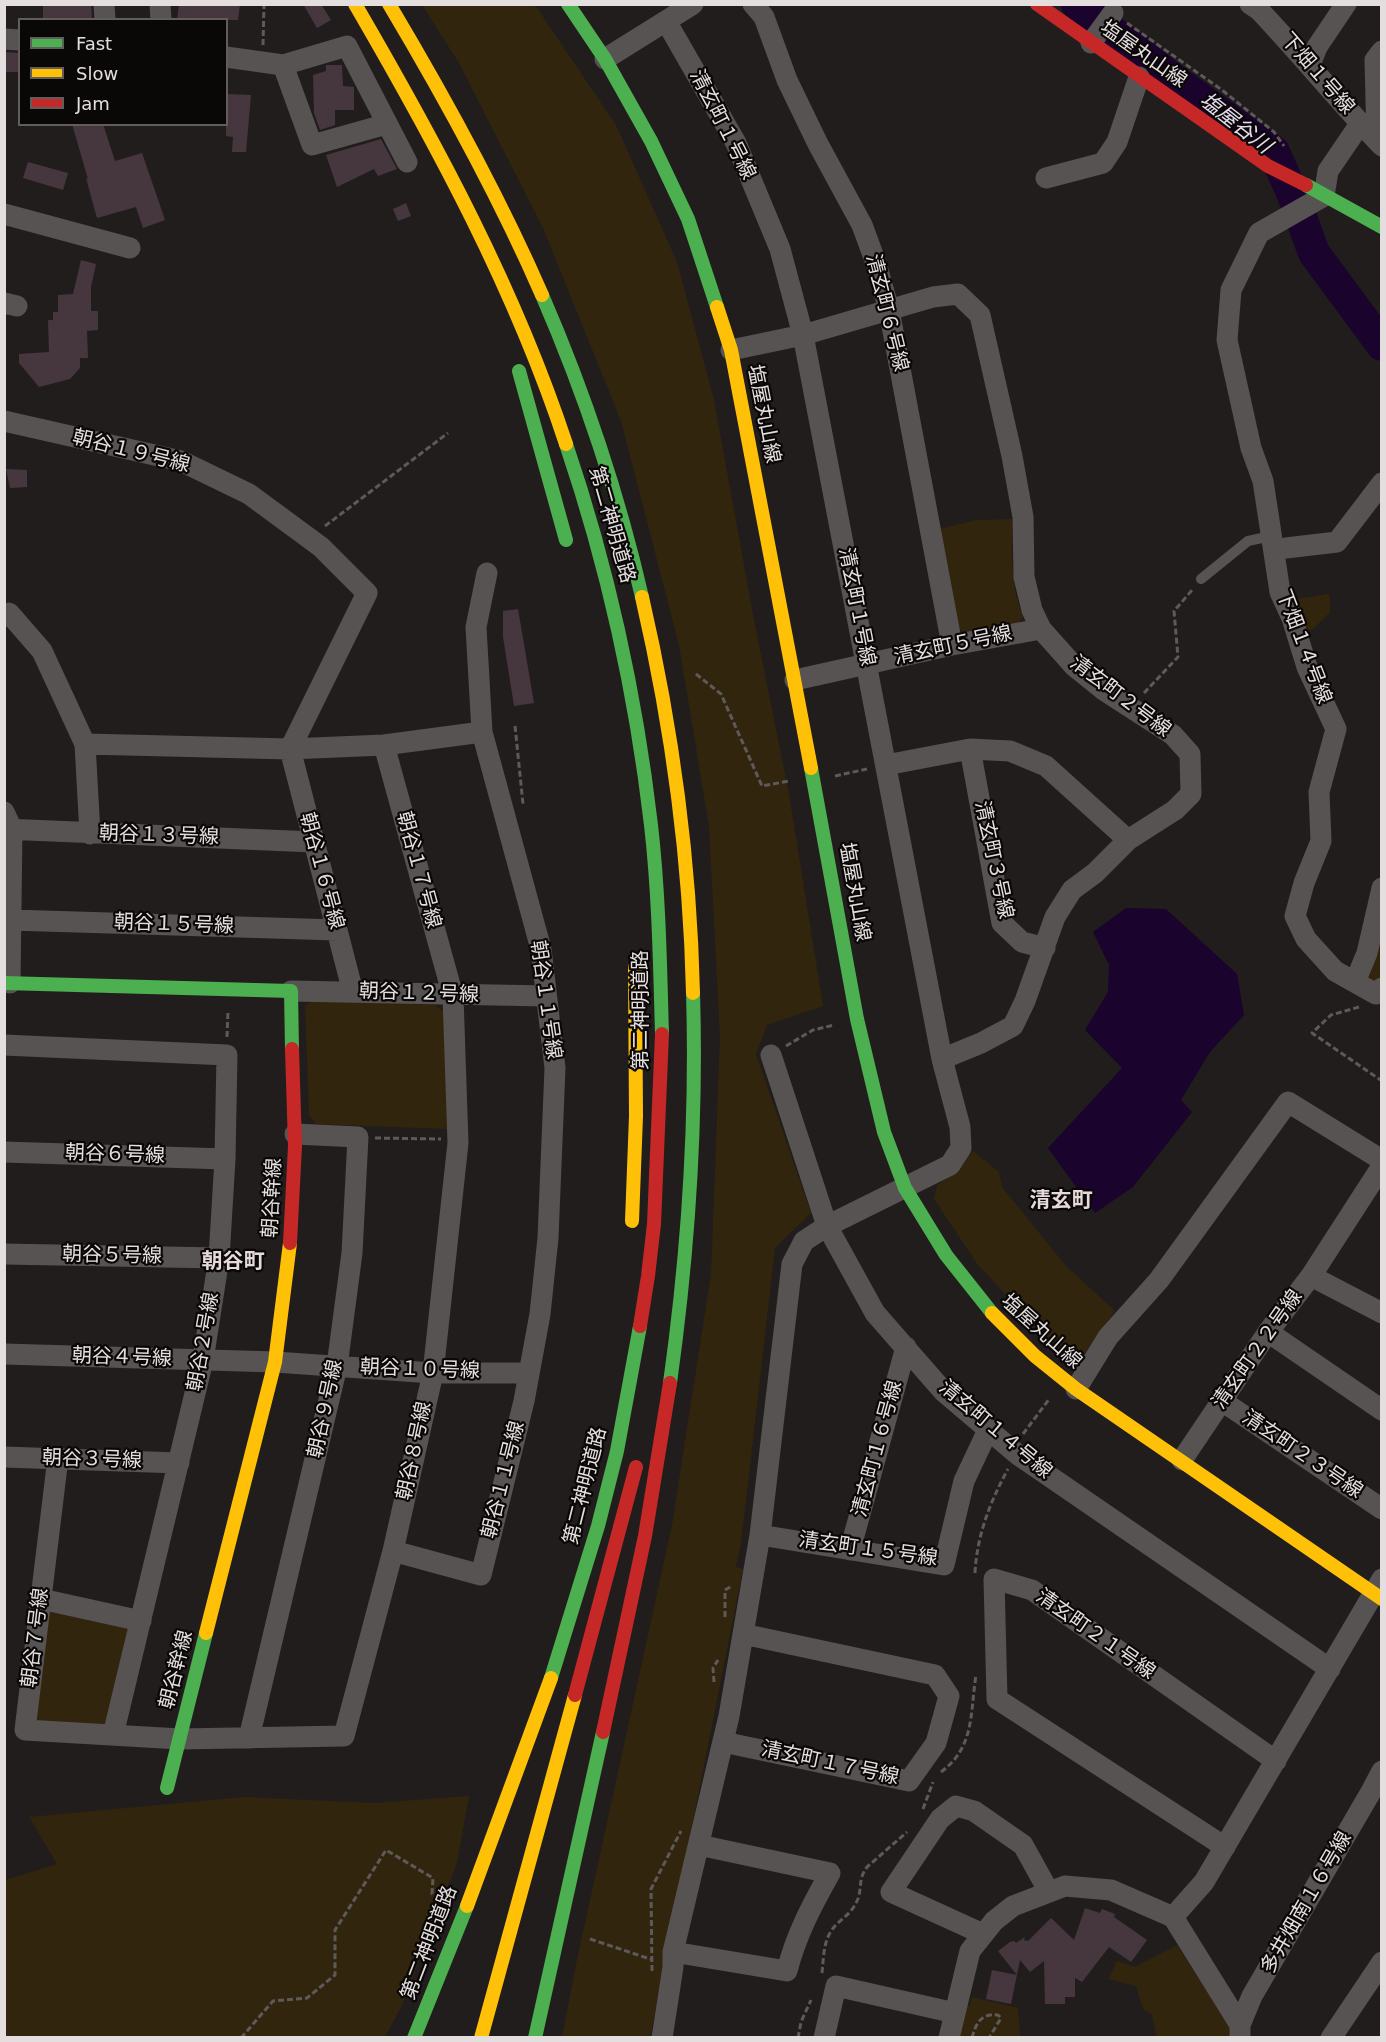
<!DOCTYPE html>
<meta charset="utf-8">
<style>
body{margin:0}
#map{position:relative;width:1386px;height:2042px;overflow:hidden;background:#221d1d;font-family:"DejaVu Sans",sans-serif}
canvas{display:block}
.frame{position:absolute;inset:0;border:6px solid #e5dedf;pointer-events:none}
.legend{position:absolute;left:18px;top:18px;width:210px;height:108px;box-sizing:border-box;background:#0a0707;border:2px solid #625d5d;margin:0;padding:8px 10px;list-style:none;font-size:18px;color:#e5dedf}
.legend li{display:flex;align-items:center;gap:12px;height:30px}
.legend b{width:30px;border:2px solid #625d5d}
</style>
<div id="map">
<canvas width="1386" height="2042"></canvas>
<div class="frame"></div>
<ul class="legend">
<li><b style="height:8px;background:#4caf50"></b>Fast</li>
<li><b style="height:8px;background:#ffc107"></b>Slow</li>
<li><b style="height:8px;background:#c62828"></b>Jam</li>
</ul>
</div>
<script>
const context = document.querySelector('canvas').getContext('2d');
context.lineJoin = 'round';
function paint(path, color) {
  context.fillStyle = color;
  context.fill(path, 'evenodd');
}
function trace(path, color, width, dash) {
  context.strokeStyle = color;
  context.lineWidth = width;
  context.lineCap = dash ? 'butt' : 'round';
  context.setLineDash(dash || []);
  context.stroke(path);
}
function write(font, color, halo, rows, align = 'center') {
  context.font = font + ' "DejaVu Sans","Noto Sans JP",sans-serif';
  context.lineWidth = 4.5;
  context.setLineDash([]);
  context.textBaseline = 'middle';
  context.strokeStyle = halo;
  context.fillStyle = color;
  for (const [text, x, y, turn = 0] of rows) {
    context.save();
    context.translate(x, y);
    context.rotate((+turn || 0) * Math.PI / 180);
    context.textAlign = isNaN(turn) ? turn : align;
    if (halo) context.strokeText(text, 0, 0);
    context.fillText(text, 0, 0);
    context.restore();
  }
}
paint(new Path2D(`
 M422 5H535L616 125 677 262 714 400 754 620 789 794 823 1006 767 1025 756 1054 811 1213 775 1248 741 1544 736 1567 743 1569 650 2037H562L575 1969 672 1525 711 1274 720 1037 709 826 679 645 621 421 543 228 459 63Z
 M1012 519C1012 552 1010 586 1023 616L1019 624 968 635 957 628 939 529 977 520Z
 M1328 594 1330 597V612L1313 629 1297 634 1291 600Z
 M1381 908V1001L1360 981Z
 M314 1000 435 1005 444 1012 448 1129 316 1124 309 1115 305 1006Z
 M973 1151 999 1172 1002 1187 1066 1266 1115 1311 1077 1364 1034 1324 978 1265 934 1199 937 1185 957 1172Z
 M47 1605 132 1625 110 1720 102 1726 37 1724 31 1714Z
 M469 1796 457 1863 402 2005 385 2037H5V1880L57 1864 29 1817 244 1797 374 1803Z
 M1177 1945 1230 2028V2037H1156L1152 2014 1143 2009 1136 1986 1108 1979 1117 1961 1135 1967Z
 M972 1997 1018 2008 1020 2037 957 2038 965 2006H970Z`), '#32250d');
paint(new Path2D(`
 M1126 908 1166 909 1237 974 1244 1015 1210 1052 1181 1100 1192 1112 1133 1187 1095 1213 1048 1148 1122 1068 1085 1030 1108 992 1109 965 1093 932Z`), '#1a032c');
trace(new Path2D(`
 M1077 4 1177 82 1274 152 1293 195 1314 253 1382 345`), '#1a032c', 32);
paint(new Path2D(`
 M43 4H91L92 20H43Z
 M179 4H240L238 20H177Z
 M303 4H321L331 20 317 28Z
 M4 52 20 53V72H4Z
 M326 65H342L343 86 354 87V110H335V125L320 130 314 113 313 75 326 71Z
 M226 94 251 95 246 152H232L233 137 226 136Z
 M72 124H103L115 161 142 153 165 220 143 228 136 207 97 218 86 178 88 179Z
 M381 139 397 169 378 176 374 169 337 187 326 155Z
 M28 162 68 173 63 190 23 178Z
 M406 203 411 216 398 221 393 209Z
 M81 260 96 264 91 287V311H98V330L87 331 88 358H80V368L70 379 39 387 19 363V354L49 352 48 320H53V312H58V295L73 294Z
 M6 469 27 470V487L10 488Z
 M518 609 534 703 514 706 503 637V611Z
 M1085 1908 1100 1913 1102 1909 1115 1914 1114 1917 1147 1940 1131 1962 1109 1947 1082 1982 1075 1978V1997H1065V2004H1045L1044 1961 1030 1972 1020 1960 1011 2004 986 1999 992 1970 1017 1975 998 1951 1010 1942 1014 1941 1016 1943 1025 1937 1024 1940 1028 1941 1051 1918 1074 1940Z`), '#46373f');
trace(new Path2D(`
 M1127 23 1222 90 1274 132 1284 146
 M263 45 264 4
 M325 526 448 433
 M696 674 721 694 762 786 789 781
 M1144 693 1178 657 1174 611 1193 589
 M515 726 523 804
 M835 776 867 769
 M1359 1007 1331 1015 1312 1033 1382 1081
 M227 1037 228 1010
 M786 1046 813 1030 834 1025
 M375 1138 441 1139
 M1023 1434 1050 1398
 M975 1573C977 1535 990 1502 1008 1469
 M725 1617V1590L732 1586
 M714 1682 713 1668 718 1660
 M941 1772C975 1747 970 1713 976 1675
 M923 1809 933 1782
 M590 1939 653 1960
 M652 1971 651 1889 681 1831
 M822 1973C824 1955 823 1937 837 1924 844 1917 852 1912 856 1903 863 1891 857 1880 867 1867L907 1832
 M241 2038 273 2001 307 1998 335 1975V1930L386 1850 433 1878 432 1894 441 1900
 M798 2038 801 2022 811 2000
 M972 2038C976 2023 981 2013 998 2015L1001 2018 989 2038`), '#5e5a5a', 3, [6, 3]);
trace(new Path2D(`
 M1201 579 1248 541 1271 536`), '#575353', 10);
trace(new Path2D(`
 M104 4 105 20
 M160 4 161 20
 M753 4 764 17 787 80 818 144 862 225 876 263 889 310 952 645
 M1250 4 1259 10C1301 54 1339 102 1382 146
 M4 39 20 40
 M1091 43 1113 13
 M226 57 283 65 347 46 407 162
 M605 59 693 4
 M283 65 312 145 387 124
 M1310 65 1317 47 1346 4
 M1360 124 1328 171 1324 196 1259 233 1231 290 1227 340 1251 448 1263 481 1280 592 1292 618 1307 667 1336 729 1319 792 1321 841 1304 883 1295 916 1306 939 1335 971 1376 994 1382 988
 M1377 141 1375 60 1382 51
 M1046 178 1103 163 1117 142 1139 77
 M4 214 130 248
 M4 303 17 306
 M731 350 803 335 933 297 958 294 980 315 1012 456 1023 517 1024 577 1032 610 1041 629 1074 666 1105 691 1173 735 1190 754 1191 794 1175 810 1128 840 1095 873 1072 890 1055 917 1025 1001 1013 1026 981 1043 942 1059
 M4 421 181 461 249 494 321 547 367 593 290 749 353 992
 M1286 548 1337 542 1382 483
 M4 616 9 613 42 651 85 744 90 834
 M795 680 952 645 1041 629
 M482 732 476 627 487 573
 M85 744 290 749 384 745 482 732 541 949 555 1068 548 1238 540 1314 524 1401 481 1575 393 1551
 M970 749 1002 923 1022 942 1045 948
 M886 765 970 749 1010 751 1046 766 1128 840
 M4 812 12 829 10 983
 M4 829 314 842
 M11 920 337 930
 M1355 982 1367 953 1382 888
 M291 991 546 996
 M4 1045 227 1055 225 1159 219 1258 203 1360 113 1735
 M771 1055 827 1226 875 1313 944 1392 1017 1454 1330 1669
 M4 1152 225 1159
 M4 1254 219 1258
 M1311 1276 1382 1166
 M1268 1332 1382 1410
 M4 1354 275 1362 433 1373H529
 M1076 1389 1108 1337 1159 1280 1288 1102 1382 1160
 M1222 1401 1382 1509
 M4 1457 179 1463
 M58 1458 25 1730 180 1739 344 1736 393 1551 433 1373 458 1143 453 996 384 745
 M1182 1460 1268 1332 1311 1276 1382 1313
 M760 1535 944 1565 964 1481 988 1430
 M850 1550 906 1347
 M41 1599 141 1621
 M249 1738 337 1366 352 1253 358 1137 295 1134
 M723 1742 909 1781 936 1743 949 1696 935 1675 743 1634
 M1225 1847 997 1699 994 1579 1032 1590 1276 1761
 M1173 1917 1240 2025
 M983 1934 891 1892 940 1819 956 1806 974 1811 1023 1845 1049 1892
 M673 1952 787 1971C796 1935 812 1905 830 1873L699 1845
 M662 2038 673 1967V1952L729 1716 760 1535 792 1264 804 1241 827 1226 950 1165 961 1148 960 1127 942 1059 803 335 780 249 736 143 666 21
 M824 2038 836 1986 955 2013
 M949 2038 970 1951 994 1921 1013 1906 1065 1886 1111 1890 1173 1917 1204 1882 1382 1579
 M1240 2038V2025L1252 1996 1372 1790 1382 1771
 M1331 2038 1382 1962`), '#575353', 21);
trace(new Path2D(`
 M568 4 605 59 651 141 688 219 717 307
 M1306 185 1382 227
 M542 295C584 392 618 493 642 597
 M519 371 566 540
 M566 444C608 568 636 696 651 825 659 895 660 964 662 1034
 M811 768 857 1019 884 1132 905 1188 946 1255 992 1313
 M4 983 291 991 292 1049
 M670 1383C688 1254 697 1123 693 993
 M551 1678 598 1526 617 1451 640 1326
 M167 1788 206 1633
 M414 2038 467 1906
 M535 2038 603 1732`), '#4caf50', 14);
trace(new Path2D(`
 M355 4C437 145 515 289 566 444
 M389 4C445 98 498 194 542 295
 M717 307 731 350 811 768
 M642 597C672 727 690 859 693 993
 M632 1221 636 1116 635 967
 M992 1313 1035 1356 1076 1389 1382 1599
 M206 1633 275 1362 290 1243
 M467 1906 551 1678
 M481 2038 575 1695`), '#ffc107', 14);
trace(new Path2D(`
 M1037 4 1268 166 1306 185
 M290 1243 295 1146 292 1049
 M640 1326 648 1276 654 1224 662 1034
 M575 1695 636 1467
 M603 1732 645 1536 670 1383`), '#c62828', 14);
write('20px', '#e5dedf', '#0a0707', [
 ["塩屋丸山線",1143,55,35],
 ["下畑１号線",1317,74,49],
 ["清玄町１号線",722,125,63],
 ["清玄町６号線",886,313,76],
 ["塩屋丸山線",763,414,79],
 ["朝谷１９号線",131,452,14],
 ["第二神明道路",611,525,74],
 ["清玄町１号線",856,607,79],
 ["清玄町５号線",953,646,-12],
 ["下畑１４号線",1303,647,69],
 ["清玄町２号線",1120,697,37],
 ["朝谷１３号線",159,836,2],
 ["清玄町３号線",993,860,78],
 ["朝谷１７号線",418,870,75],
 ["朝谷１６号線",321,871,75],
 ["塩屋丸山線",854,892,80],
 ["朝谷１５号線",174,925,2],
 ["朝谷１２号線",419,994,2],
 ["朝谷１１号線",545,1000,82],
 ["第二神明道路",642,1010,-90],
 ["朝谷６号線",115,1155,2],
 ["朝谷幹線",273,1198,-87],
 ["朝谷５号線",112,1256,1],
 ["塩屋丸山線",1041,1332,42],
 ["朝谷２号線",204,1342,-80],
 ["清玄町２２号線",1258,1350,-55],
 ["朝谷４号線",122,1358,2],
 ["朝谷１０号線",420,1370,2],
 ["朝谷９号線",326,1409,-78],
 ["清玄町１４号線",995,1430,40],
 ["清玄町１６号線",878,1449,-75],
 ["朝谷８号線",415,1451,-78],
 ["清玄町２３号線",1302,1455,34],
 ["朝谷３号線",92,1460,2],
 ["朝谷１１号線",504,1480,-76],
 ["第二神明道路",586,1486,-76],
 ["清玄町１５号線",868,1550,8],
 ["清玄町２１号線",1095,1635,35],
 ["朝谷７号線",36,1638,-83],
 ["朝谷幹線",177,1670,-76],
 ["清玄町１７号線",830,1764,12],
 ["多井畑南１６号線",1307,1903,-60],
 ["第二神明道路",430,1943,-69]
]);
write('italic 21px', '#e5dcf0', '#0a0707', [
 ["塩屋谷川",1235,124,38]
]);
write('bold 21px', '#e6d9da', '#0a0707', [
 ["清玄町",1061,1202],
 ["朝谷町",233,1263]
]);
</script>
